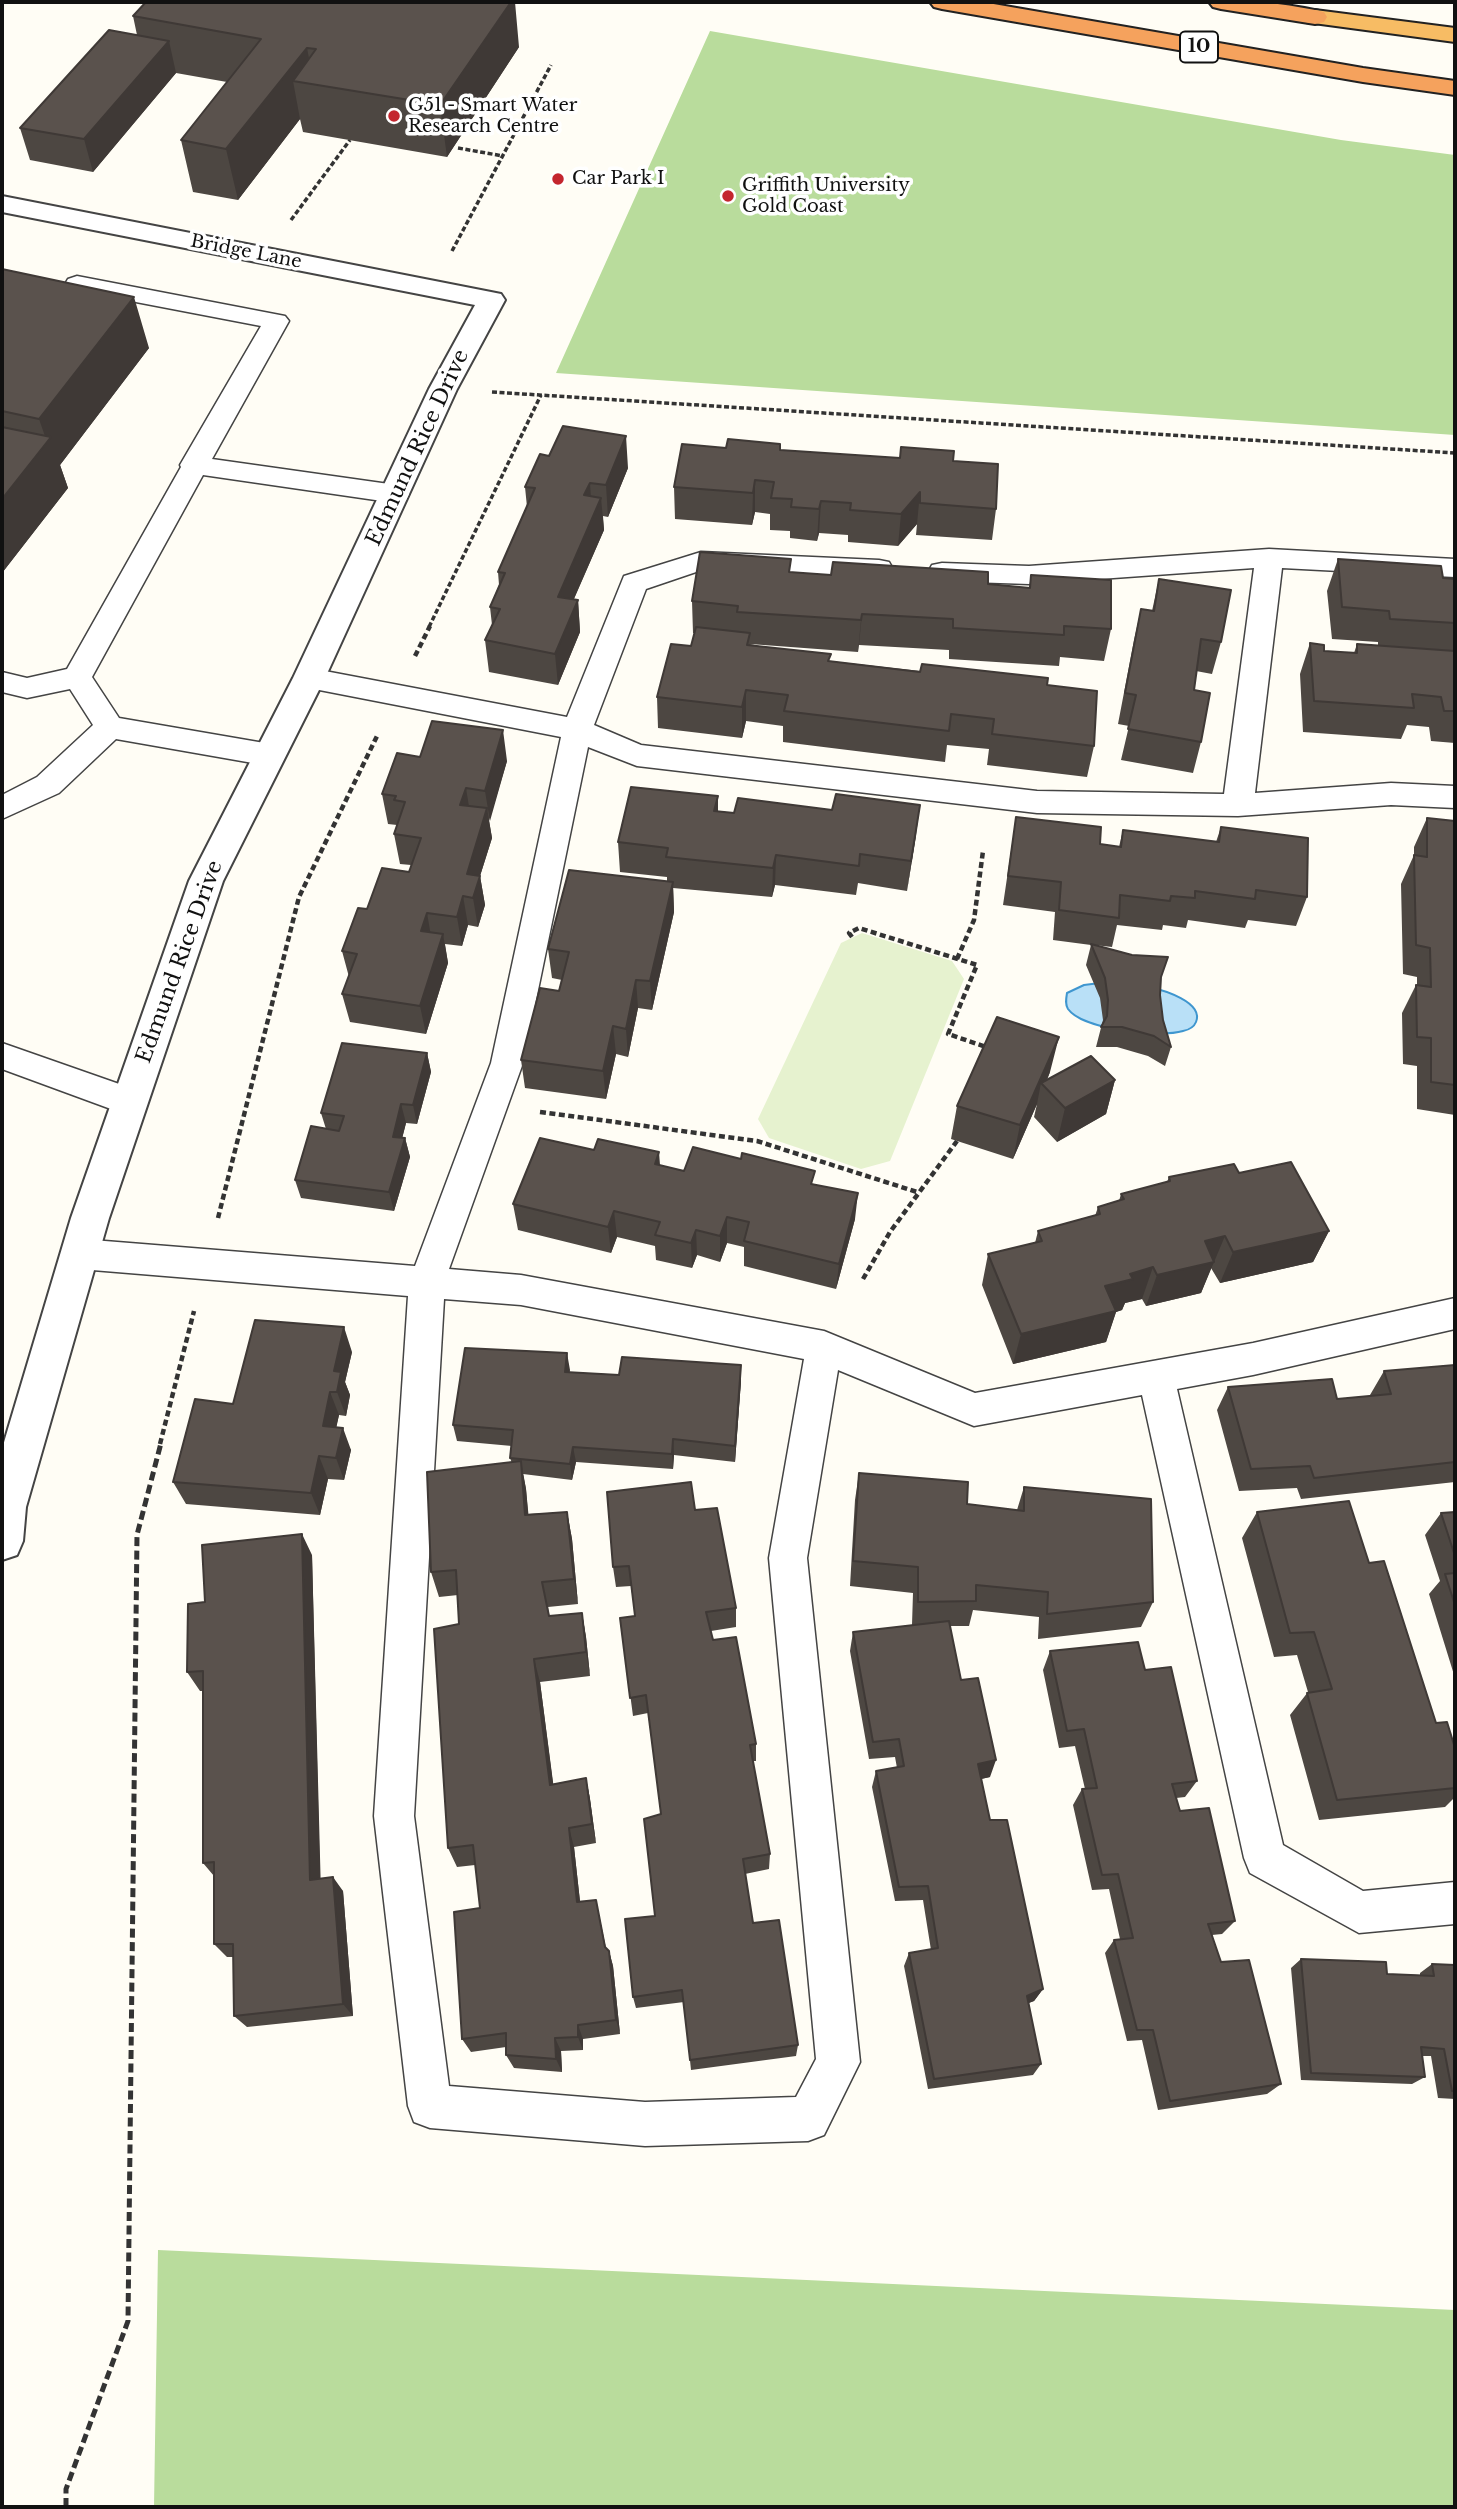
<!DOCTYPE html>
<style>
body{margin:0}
#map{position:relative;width:1457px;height:2509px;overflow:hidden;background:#fffdf5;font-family:"Libre Baskerville",serif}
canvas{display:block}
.frame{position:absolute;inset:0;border:4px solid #111;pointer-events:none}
</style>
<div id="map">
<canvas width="1457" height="2509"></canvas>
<div class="frame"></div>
</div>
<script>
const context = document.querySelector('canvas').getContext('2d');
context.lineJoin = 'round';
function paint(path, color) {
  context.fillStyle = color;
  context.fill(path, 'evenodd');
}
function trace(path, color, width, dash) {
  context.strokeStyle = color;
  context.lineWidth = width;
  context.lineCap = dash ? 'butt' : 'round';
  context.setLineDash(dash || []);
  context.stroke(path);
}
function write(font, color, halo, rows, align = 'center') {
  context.font = font + ' "Libre Baskerville",serif';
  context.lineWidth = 7;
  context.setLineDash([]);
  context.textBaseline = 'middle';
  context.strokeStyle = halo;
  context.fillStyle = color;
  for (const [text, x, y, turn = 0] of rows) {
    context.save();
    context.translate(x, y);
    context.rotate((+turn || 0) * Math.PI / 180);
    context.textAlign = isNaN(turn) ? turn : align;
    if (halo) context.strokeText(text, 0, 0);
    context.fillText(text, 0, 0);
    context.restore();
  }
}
paint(new Path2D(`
 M710 31 1341 140 1455 155V435L556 373Z
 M158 2250 1455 2310V2507H154Z`), '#b9dc9c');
paint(new Path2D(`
 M862 933 952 961 964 979 890 1161 861 1169 769 1138 758 1119 841 943Z`), '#e6f2cf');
const water = new Path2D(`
 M1100 983C1116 984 1133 984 1149 987 1163 990 1204 1002 1196 1022 1194 1027 1188 1030 1183 1031 1160 1038 1083 1030 1068 1009 1065 1004 1066 999 1067 993L1084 985Z`);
paint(water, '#b9e0f7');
trace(water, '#3f96cf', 2);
const service = new Path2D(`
 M77 276 285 316 289 321 212 459 396 485 406 488 409 494 406 500 396 503 203 475 92 677 119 718 270 744 281 747 285 755 281 763 270 766 116 739 59 793 2 819V795L37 777 93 725 70 689 27 698 2 692V672L27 678 67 669 181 467 180 465 261 326 68 289 65 284 68 279Z
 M1269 549 1455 559V577L1282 568 1255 793 1391 783 1455 786V808L1391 805 1238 816 1037 813 637 766 588 747 523 1063 449 1269 521 1275 824 1331 975 1393 1253 1343 1455 1298V1329L1253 1375 1177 1389 1283 1845 1363 1891 1455 1882V1924L1359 1933 1250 1873 1244 1858 1142 1395 974 1426 838 1370 807 1558 860 2062 824 2135 808 2141 645 2146 430 2128 414 2122 408 2106 374 1816 408 1296 80 1269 68 1265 63 1254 68 1243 80 1239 415 1266 491 1063 561 737 309 688 299 685 295 678 299 671 309 668 567 717 624 576 701 552 879 560 889 562 893 569 889 576 879 578 702 570 646 589 594 725 641 745 1037 791 1224 794 1254 568 1029 584 942 581 932 579 928 572 932 565 942 563 1029 566ZM444 1299 521 1305 804 1359 769 1558 816 2059 796 2097 645 2102 449 2086 414 1816Z
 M2 1043 142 1092 147 1102 142 1112 130 1116 2 1069Z`);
const minor = new Path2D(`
 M2 196 491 292 501 294 505 300 457 389 325 678 223 881 109 1218 26 1507 23 1541 17 1555 2 1560V1449L71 1218 189 881 293 678 429 389 475 305 2 212Z`);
const trunk = new Path2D(`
 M1315 10 1455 28V42L1306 22 1303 17 1306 12Z`);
const motorway = new Path2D(`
 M930 2H982L1363 68 1455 81V95L1363 82 942 9 934 7Z
 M1209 2C1247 0 1286 3 1324 12L1327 17 1324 22 1315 24 1221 9 1213 7Z`);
trace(service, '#444', 3);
trace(minor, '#444', 4);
trace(trunk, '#222', 4);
trace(motorway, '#222', 4);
trace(new Path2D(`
 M458 148 503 156
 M291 220 350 140
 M452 251 551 65
 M492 392 1455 453
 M429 627 541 395`), '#333', 3.5, [5, 2.5]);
trace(new Path2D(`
 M415 656 430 626
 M852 937 849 933 859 928 977 965 948 1034 989 1048
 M957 959 974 920 983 851
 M540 1112 757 1141 917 1192
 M218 1218 299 897 378 734
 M863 1279 890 1232 957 1141
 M160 1444 194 1311`), '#333', 4.5, [6, 3.5]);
trace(new Path2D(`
 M66 2507V2489L128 2321 137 1535 161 1443`), '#333', 5, [9, 4.5]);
paint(service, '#fff');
paint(minor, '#fff');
paint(trunk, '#f7bc64');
paint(motorway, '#f5a25d');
paint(new Path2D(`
 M133 16 519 47 447 157 303 132 300 119 238 200 193 192 181 140 227 82 176 73 93 172 30 160 20 128 137 35Z
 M2 269 149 348 60 465 68 488 2 573Z
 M726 448 953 461 996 509 992 540 916 535 917 524 898 546 848 542V535L819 533 817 541 790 538V531L770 530V514L755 512 752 525 675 519 674 487Z
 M628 468 608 517 603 516 604 530 574 599 578 600 580 632 558 685 489 672 485 640 492 625 490 607 499 585 498 572 527 507 525 487Z
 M1338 559 1443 578 1455 579V743L1431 741 1429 727 1407 725 1401 739 1303 732 1300 674 1310 643 1324 651 1354 653 1357 644 1378 646V642L1332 639 1327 591Z
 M790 572 1029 588 1031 575 1111 629 1104 661 1060 657 1059 666 949 659V650L859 645 858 652 750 644 830 661 1047 685 1094 746 1087 777 987 765 989 749 947 745 945 762 783 742V726L746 721 742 738 658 728 657 697 691 646 694 633H693L692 601Z
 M1159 579 1221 642 1212 674 1196 671 1194 690 1201 742 1193 773 1121 760 1129 726 1118 724 1134 640 1141 609 1152 611Z
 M420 757 507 761 489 821 492 838 480 876 485 905 478 927 468 925 462 946 445 944 448 963 426 1034 350 1022 342 994 349 977 342 951 367 909 409 872 411 865 400 864 394 834 397 825 388 824 382 794Z
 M718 796V811L916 835 907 891 858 883 856 895 775 885 772 897 673 888 674 912 652 1010 638 1008 628 1057 616 1054 606 1099 525 1088 521 1060 559 991 562 980 552 978 548 949 667 882V877L620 872 618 842Z
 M1016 817 1100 844 1119 847 1123 830 1216 842 1221 827 1307 897 1296 926 1248 920 1245 928 1188 920 1186 928 1163 925 1162 930 1117 925 1112 947 1094 945 1161 982 1160 995 1163 1020 1171 1047 1165 1066 1148 1056 1117 1047H1096L1103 1020 1100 998 1086 965 1091 945 1053 940 1055 912 1003 905Z
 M1427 818 1455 821V1115L1417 1109V1066L1403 1064 1402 1013 1416 985H1417V977L1403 974 1401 884 1414 855V847Z
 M427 1053 431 1072 417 1124 406 1123 402 1138H405L410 1157 394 1211 301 1198 295 1180 326 1129 321 1113Z
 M1050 1072 1047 1080H1115L1106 1114 1057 1142 1034 1117 1037 1104 1013 1159 951 1139 957 1106Z
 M660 1165 684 1171 814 1184 855 1219 836 1289 744 1266V1247L727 1243 720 1262 697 1255 692 1268 656 1260 655 1246 617 1237 611 1253 518 1230 513 1204Z
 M1239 1173 1329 1231 1313 1262 1220 1283 1211 1268 1201 1293 1146 1306 1142 1299 1125 1303 1122 1310 1116 1312 1106 1342 1013 1364 982 1285 988 1254 1035 1243 1038 1231 1095 1216 1098 1207 1119 1201 1121 1194 1167 1182 1169 1177Z
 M352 1352 345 1382 350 1395 346 1416 339 1415 336 1427 351 1450 344 1480 328 1479 320 1515 186 1504 173 1482 233 1404Z
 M567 1353 569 1372 741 1381 735 1462 674 1455 673 1469 576 1462 572 1480 523 1474 526 1489 528 1514 567 1512 572 1539 578 1604 548 1607 549 1616 582 1613 586 1637 590 1676 540 1682 553 1784 586 1778 590 1799 596 1843 574 1847 580 1902 596 1900 606 1948 609 1951 613 1966 620 2034 583 2039V2050L561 2051 562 2072 514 2068 506 2055V2047L471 2052 462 2039 480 1908 475 1865 457 1867 448 1848 459 1624 458 1595 439 1597 431 1572 512 1463 510 1458 512 1446 457 1441 453 1425Z
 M1455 1365V1482L1301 1499 1297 1488 1239 1491 1217 1410 1228 1387 1337 1399 1370 1396V1395L1384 1371Z
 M859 1473 967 1504 1017 1510 1024 1487 1153 1602 1141 1627 1038 1639 1039 1617 973 1610 969 1626H950L961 1680 990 1777 981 1779 990 1820 1043 1989 1034 2001 1028 2003 1041 2064 1033 2075 928 2089 904 1966 909 1953 931 1950 923 1900 895 1901 872 1787 876 1771 897 1768 895 1757 869 1759 850 1651 853 1632 912 1625 913 1593 850 1586 855 1500Z
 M695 1510 736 1608V1627L711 1631 713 1640 756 1744V1761H753L770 1854 769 1869 745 1874 753 1923 798 2045 796 2056 691 2070 684 2002 636 2008 633 1997 655 1916 661 1814 648 1713 633 1716 620 1618 635 1616 631 1586 616 1587 613 1567Z
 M1257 1512 1369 1563 1436 1723 1455 1748V1797L1445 1807 1319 1820 1290 1715 1308 1692 1297 1655 1274 1657 1242 1538Z
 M1455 1512V1678L1429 1594 1440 1581 1425 1535 1441 1513Z
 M312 1555 320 1879 343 1891 353 2016 247 2027 234 2016 233 1957H227L214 1944V1876L203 1863V1691H200L187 1672 205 1602Z
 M1050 1651 1145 1670 1197 1781 1185 1797 1176 1798 1180 1811 1235 1921 1222 1934 1212 1935 1221 1962 1281 2084 1267 2094 1158 2110 1142 2040 1127 2041 1105 1953 1114 1940 1120 1939 1109 1889 1092 1890 1073 1805 1082 1789H1085L1075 1746 1059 1748 1043 1670Z
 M1301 1959 1387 1974 1420 1975V1973L1432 1964 1455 1965V2099L1438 2098 1431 2056H1422L1425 2077 1412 2084 1301 2080 1291 1968Z`), '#4d4742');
paint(new Path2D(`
 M511 2H515L519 47 447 157 440 105Z
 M169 41 176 73 93 172 84 139Z
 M307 48 314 84 293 81 300 119 238 200 226 149Z
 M2 65 4 74 2 77Z
 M134 297 149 348 60 465 68 488 2 573V499L47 442 39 419Z
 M626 436 628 468 608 517 606 485Z
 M755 480V512L752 525 753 493Z
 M590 483 592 515 584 495Z
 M920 492 917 524 898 546 901 514Z
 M601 498 604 530 561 628 558 597Z
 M821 501 819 533 817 541 819 509Z
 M578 600 580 632 558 685 555 654Z
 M862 614 859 645 858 652 861 620Z
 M746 690V721L742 738V707Z
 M503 730 507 761 490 821 485 791Z
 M466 788 471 819 460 805Z
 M718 796V826L714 811Z
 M920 805 916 835 907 891 911 861Z
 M487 808 492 838 480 876 485 905 478 927 473 898 467 874Z
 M776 855 775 885 772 897 773 868Z
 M673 882 674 912 652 1010 650 981Z
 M463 896 468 925 462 946 457 917Z
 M427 913 432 942 421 931Z
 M443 934 448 963 426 1034 420 1006Z
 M636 980 638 1008 628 1057 626 1029Z
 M613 1026 616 1054 606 1099 603 1071Z
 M1059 1037 1050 1072 1044 1086 1041 1083 1037 1104 1013 1159 1020 1125Z
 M427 1053 431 1072 417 1124 413 1105Z
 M1115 1080 1106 1114 1057 1142 1065 1108Z
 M401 1104 406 1123 398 1155 393 1137Z
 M405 1138 410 1157 394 1211 389 1192Z
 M659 1152 661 1178 655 1164Z
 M858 1193 855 1219 836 1289 839 1264Z
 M614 1211 617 1237 611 1253 608 1227Z
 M727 1217V1243L720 1262V1236Z
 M696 1230 697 1255 692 1268 691 1243Z
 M1329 1231 1313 1262 1220 1283 1233 1252Z
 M1225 1236 1201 1293 1146 1306 1157 1275 1205 1241Z
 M1153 1267 1142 1299 1125 1303 1122 1310 1116 1312 1106 1342 1013 1364 1021 1334 1105 1286 1130 1274Z
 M344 1327 352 1352 345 1382 350 1395 346 1416 337 1392 334 1371Z
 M567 1353 570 1370 568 1388 565 1372Z
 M741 1365V1381L735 1462V1446Z
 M330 1392 339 1415 332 1448 323 1426Z
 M343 1428 351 1450 344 1480 336 1458Z
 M673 1439 674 1455 673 1469 672 1454Z
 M573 1447 576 1462 572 1480 570 1464Z
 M319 1456 328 1479 320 1515 311 1493Z
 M521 1461 526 1489 531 1541 525 1515Z
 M567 1512 572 1539 578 1604 574 1579Z
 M302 1534 312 1555 321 1894 310 1880Z
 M582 1613 586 1637 590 1676 586 1652Z
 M534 1659 540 1682 556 1805 550 1785Z
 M996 1760 990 1777 972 1781 978 1764Z
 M586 1778 590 1799 596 1843 592 1824Z
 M569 1828 574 1847 582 1919 577 1902Z
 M333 1877 343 1891 353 2016 343 2004Z
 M609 1951 613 1966 620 2034 616 2020Z
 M1043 1989 1034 2001 1019 2007 1027 1996Z
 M578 2025 583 2039V2050L578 2037Z
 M555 2038 561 2051 562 2072 556 2059Z`), '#3f3936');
const building = new Path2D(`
 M146 2H511L440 105 293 81 316 49 307 48 226 149 181 140 261 39 133 16Z
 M109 30 169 41 84 139 20 128Z
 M2 269 134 297 39 419 2 411Z
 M563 426 626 436 606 485 590 483 584 495 601 498 558 597 578 600 555 654 485 640 500 609 490 607 505 573 498 572 535 488 525 487 540 454 549 456Z
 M2 427 51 437 2 499Z
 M728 439 780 444V450L900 458 901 447 954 451 953 461 998 464 996 509 920 503V492L901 514 850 510 851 503 821 501 819 509 791 507 792 499 771 498 774 482 755 480 753 493 674 487 682 444 726 448Z
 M700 552 791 559 789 572 831 575 833 562 988 572V584L1030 588 1031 575 1111 580V629L1064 626V635L953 628V619L862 614 861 620 737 612 738 606 692 601Z
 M1338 559 1441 566 1443 578 1455 579V623L1390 619 1389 611 1342 607Z
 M1159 579 1231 590 1221 642 1201 639 1194 690 1210 693 1201 742 1128 729 1136 695 1125 693 1141 609 1154 611Z
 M696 627 750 633 747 645 831 654 828 661 920 672 922 664 1048 678 1047 685 1097 691 1094 746 992 734 994 719 951 714 949 731 784 711 788 695 746 690 742 707 657 697 671 644 691 646Z
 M1310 643 1324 645V651L1357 653V644L1455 651V711H1444L1441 697 1412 694 1414 708 1314 701Z
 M432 721 503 730 485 791 466 788 460 805 487 808 467 874 480 876 473 898 463 896 457 917 427 913 421 931 443 934 420 1006 342 994 357 954 342 951 358 908 367 909 382 868 409 872 421 838 394 834 405 802 394 800 396 796 382 794 397 753 420 757Z
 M631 787 718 796 714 811 734 813 738 798 832 810 836 794 920 805 911 861 860 854 859 866 776 855 773 868 666 857 668 848 618 842Z
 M1016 817 1101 827 1100 844 1121 847 1123 830 1219 842 1221 827 1308 838 1307 897 1256 890 1255 899 1195 891V898L1171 896 1170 901 1120 895 1119 918 1059 910 1061 882 1008 876Z
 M1427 818 1455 821V1085L1431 1082V1038L1417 1037 1416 985 1431 987 1430 948 1416 945 1414 855 1427 857Z
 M569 870 673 882 650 981 636 980 626 1029 613 1026 603 1071 521 1060 540 988 559 991 569 952 548 949Z
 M1091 944 1132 955 1168 957 1161 977 1160 995 1163 1020 1171 1047 1154 1036 1122 1027H1101L1107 1016 1108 1000 1105 978Z
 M997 1017 1059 1037 1020 1125 957 1106Z
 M342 1043 427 1053 413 1105 401 1104 393 1137 405 1138 389 1192 295 1180 311 1126 339 1131 344 1116 321 1113Z
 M1091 1056 1115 1080 1065 1108 1041 1083Z
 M540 1138 594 1150 598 1139 659 1152 655 1164 684 1171 693 1147 741 1159 742 1153 815 1171 811 1184 858 1193 839 1264 744 1241 749 1222 727 1217 720 1236 696 1230 691 1243 655 1235 660 1222 614 1211 608 1227 513 1204Z
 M1291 1162 1329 1231 1233 1252 1225 1236 1205 1241 1214 1262 1157 1275 1153 1267 1130 1274 1133 1279 1105 1286 1116 1311 1021 1334 988 1254 1042 1241 1038 1231 1100 1214 1098 1207 1124 1199 1121 1194 1170 1181 1169 1177 1234 1164 1239 1173Z
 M255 1320 344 1327 334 1371 341 1372 337 1392H330L323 1426 343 1428 336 1458 319 1456 311 1493 173 1482 195 1399 233 1404Z
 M465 1348 567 1353 565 1372 619 1375 622 1357 741 1365 735 1446 673 1439 672 1454 573 1447 570 1464 510 1458 513 1430 453 1425Z
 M1455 1365V1462L1314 1478 1310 1466 1251 1469 1228 1387 1332 1379 1337 1399 1391 1394 1384 1371Z
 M521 1461 525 1515 567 1512 574 1579 542 1582 549 1616 582 1613 586 1652 534 1659 550 1785 586 1778 592 1824 569 1828 577 1902 596 1900 605 1947 609 1951 616 2020 578 2025V2037L555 2038 556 2059 506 2055V2033L462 2039 454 1912 480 1908 473 1845 448 1848 434 1629 459 1624 456 1570 431 1572 427 1472Z
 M859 1473 968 1482 967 1504 1024 1511V1487L1151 1499 1153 1602 1047 1614 1048 1592 976 1585V1601L918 1602V1567L853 1561Z
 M691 1482 695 1510 717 1508 736 1608 706 1612 713 1640 736 1637 756 1744 750 1745 770 1854 743 1859 753 1923 779 1920 798 2045 690 2060 682 1990 633 1997 625 1919 655 1916 644 1819 661 1814 646 1695 630 1698 620 1618 635 1616 629 1566 613 1567 607 1492Z
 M1349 1501 1369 1563 1384 1561 1436 1723 1447 1722 1455 1748V1788L1337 1800 1307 1693 1332 1689 1314 1632 1290 1633 1257 1512Z
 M1455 1512V1556L1441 1513Z
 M302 1534 310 1880 333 1877 343 2004 234 2016 233 1944H214V1862L203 1863V1671L187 1672 188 1604 205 1602 202 1545Z
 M1455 1573V1605L1445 1574Z
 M949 1621 961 1680 978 1678 996 1760 978 1764 990 1820H1007L1043 1989 1027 1996 1041 2064 934 2079 909 1953 938 1948 928 1886 899 1887 876 1771 904 1766 899 1739 873 1742 853 1632Z
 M1138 1642 1145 1670 1171 1667 1197 1781 1172 1784 1180 1811 1209 1808 1235 1921 1208 1924 1221 1962 1249 1960 1281 2084 1170 2101 1153 2030H1137L1114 1940 1133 1938 1118 1874 1102 1875 1082 1789 1097 1788 1084 1729 1067 1731 1050 1651Z
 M1301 1959 1386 1962 1387 1974 1434 1976 1432 1964 1455 1965V2091H1452L1444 2049 1421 2047 1425 2077 1311 2073Z`);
paint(building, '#5a524d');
trace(building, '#3f3936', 2);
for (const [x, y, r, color] of [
 [394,116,7,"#c4262e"],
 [558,179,7,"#c4262e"],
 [728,196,7,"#c4262e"]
]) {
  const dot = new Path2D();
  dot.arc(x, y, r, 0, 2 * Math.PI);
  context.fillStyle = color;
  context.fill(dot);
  trace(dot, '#fff', 2.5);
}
write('18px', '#111', '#fff', [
 ["G51 - Smart Water",408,106],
 ["Research Centre",408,127],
 ["Car Park I",572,179],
 ["Griffith University",742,186],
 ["Gold Coast",742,207]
], 'left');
write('18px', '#111', '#fff', [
 ["Bridge Lane",246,252,11]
]);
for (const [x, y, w] of [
 [1199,47,38]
]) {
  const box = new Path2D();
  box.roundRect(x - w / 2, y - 15.5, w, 31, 5);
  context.fillStyle = '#fff';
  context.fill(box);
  trace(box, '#111', 2);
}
write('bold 19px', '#111', null, [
 ["10",1199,47]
]);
write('21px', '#111', '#fff', [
 ["Edmund Rice Drive",418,448,-65],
 ["Edmund Rice Drive",180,962,-70]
]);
</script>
